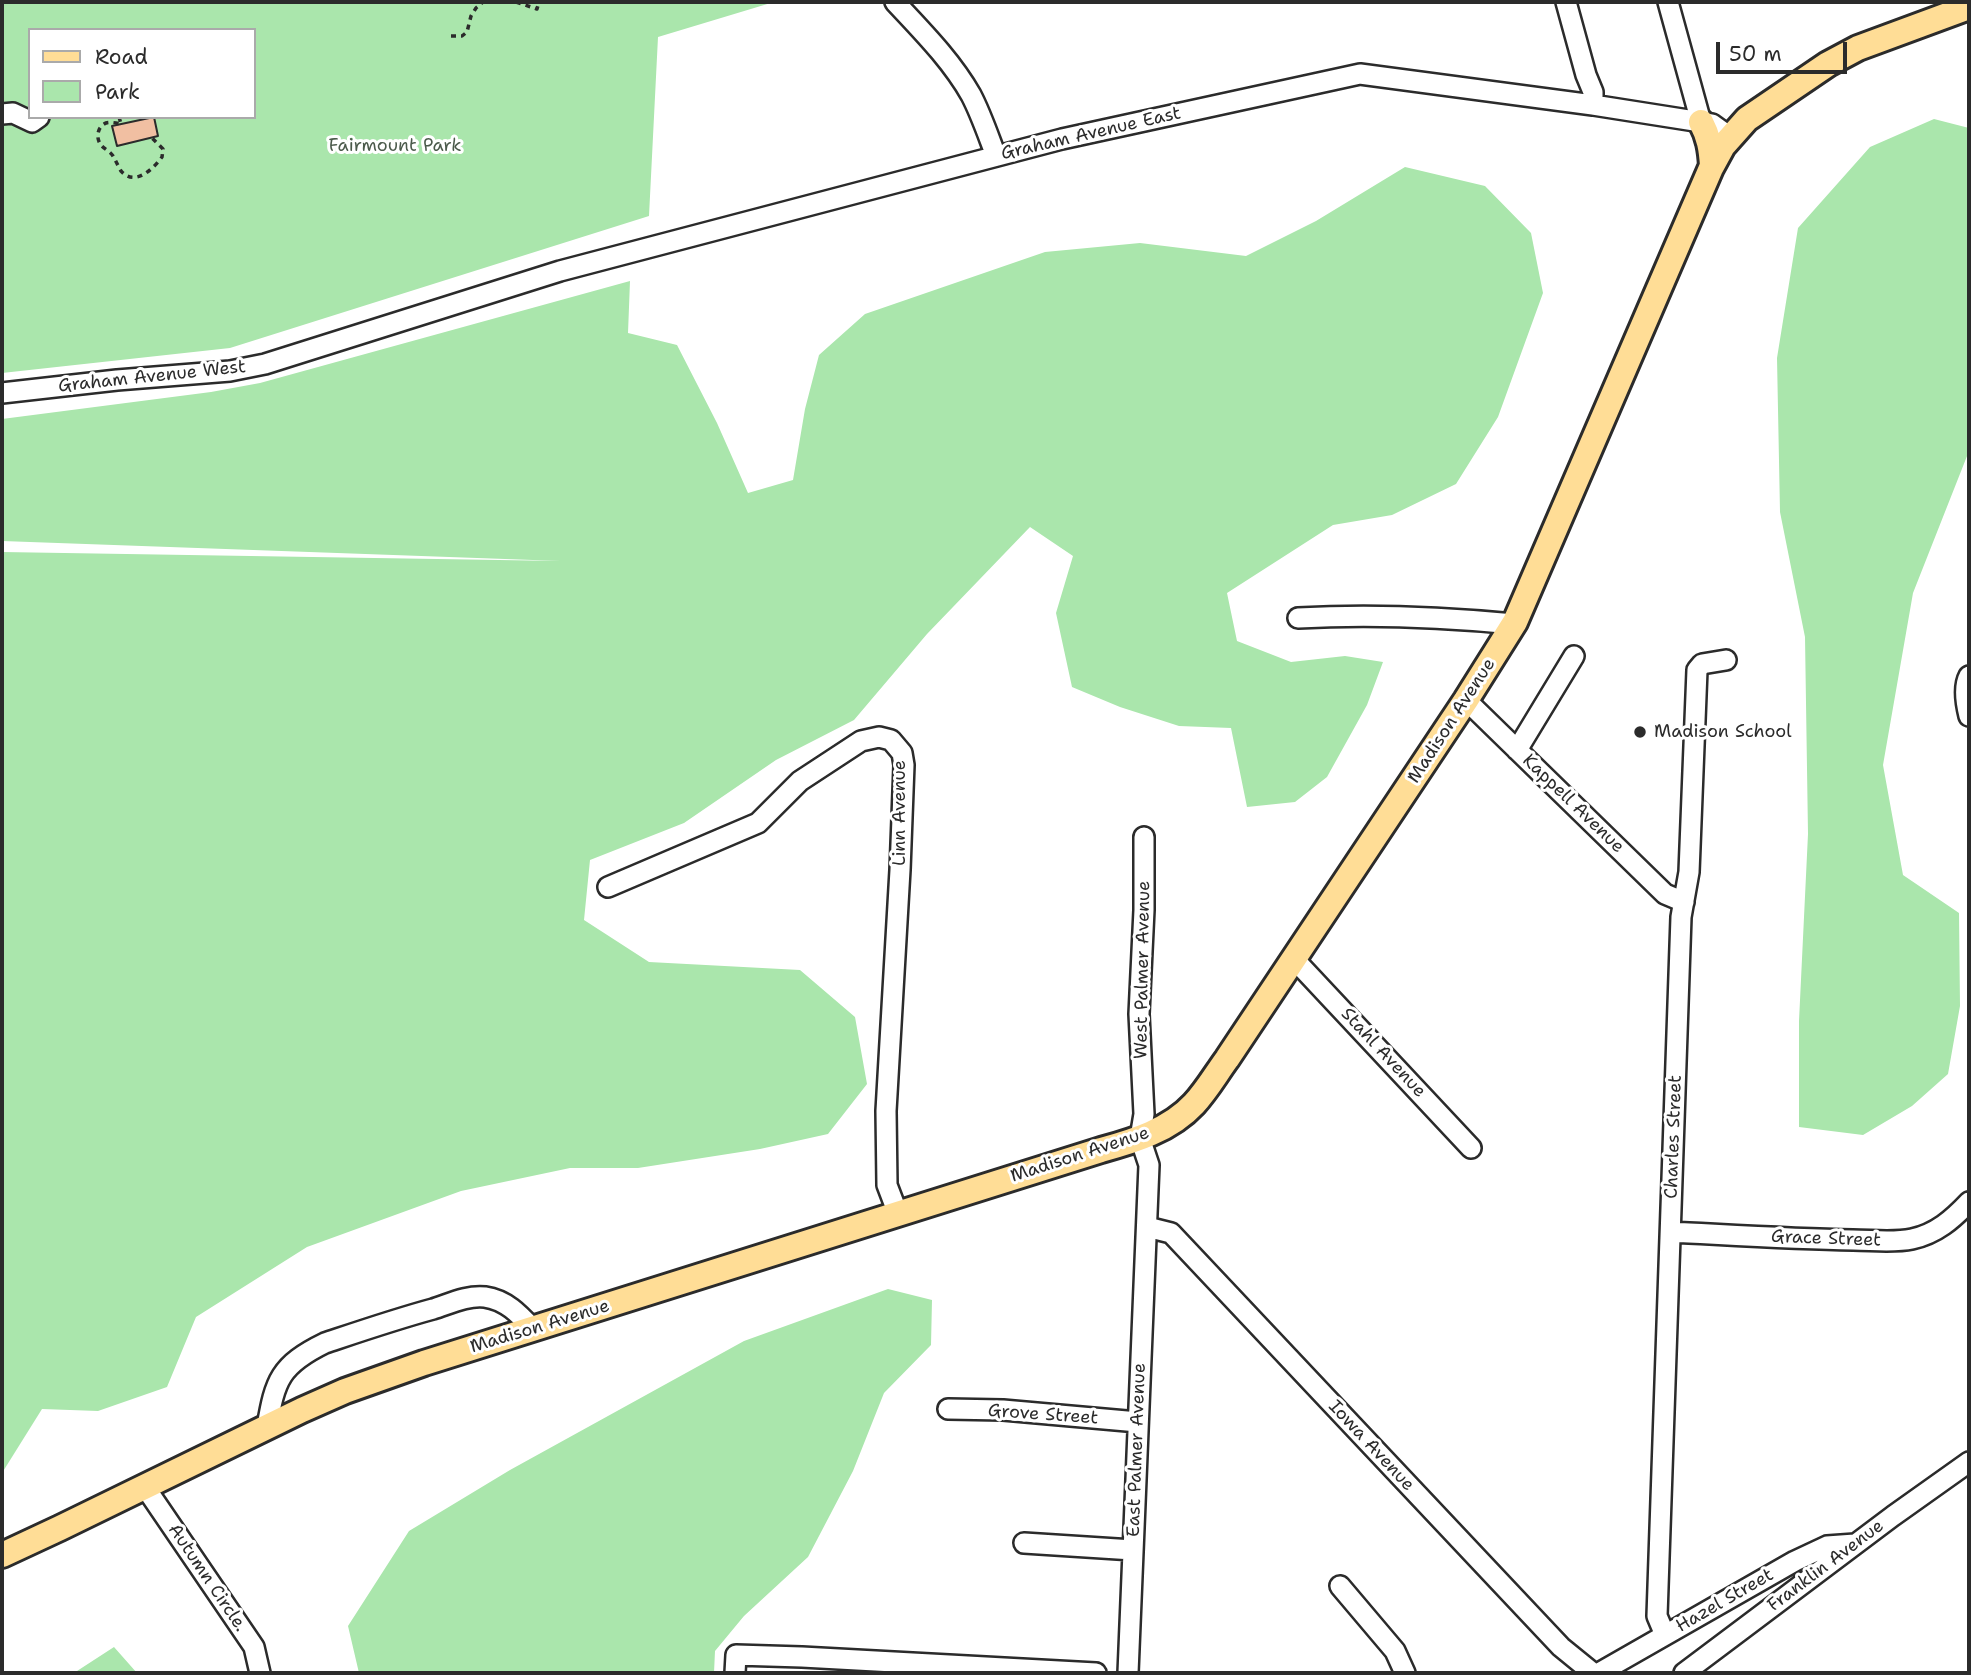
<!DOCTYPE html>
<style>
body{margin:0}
#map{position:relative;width:1971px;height:1675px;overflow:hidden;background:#fff;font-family:"Shantell Sans",sans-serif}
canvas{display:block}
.frame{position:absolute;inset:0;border:4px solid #2b2b2b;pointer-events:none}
.legend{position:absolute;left:28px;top:28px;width:228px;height:91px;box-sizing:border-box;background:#fff;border:2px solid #aaa;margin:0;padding:9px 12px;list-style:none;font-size:21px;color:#2b2b2b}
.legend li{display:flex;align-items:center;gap:14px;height:35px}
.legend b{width:35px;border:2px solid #aaa}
.scale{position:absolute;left:1716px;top:42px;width:131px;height:32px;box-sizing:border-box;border:4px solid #2b2b2b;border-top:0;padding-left:9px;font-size:21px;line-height:24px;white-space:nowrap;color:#2b2b2b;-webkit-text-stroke:5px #fff;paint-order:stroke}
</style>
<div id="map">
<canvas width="1971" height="1675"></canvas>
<div class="frame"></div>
<ul class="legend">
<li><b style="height:9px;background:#ffdd96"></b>Road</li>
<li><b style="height:19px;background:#aae6ac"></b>Park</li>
</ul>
<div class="scale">50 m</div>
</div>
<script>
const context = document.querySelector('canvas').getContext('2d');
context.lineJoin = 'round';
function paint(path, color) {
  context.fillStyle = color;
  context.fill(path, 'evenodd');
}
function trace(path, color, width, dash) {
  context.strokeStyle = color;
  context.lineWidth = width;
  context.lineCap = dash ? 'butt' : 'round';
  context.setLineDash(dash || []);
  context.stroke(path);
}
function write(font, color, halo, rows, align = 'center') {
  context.font = font + ' "Shantell Sans",sans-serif';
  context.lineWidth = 6;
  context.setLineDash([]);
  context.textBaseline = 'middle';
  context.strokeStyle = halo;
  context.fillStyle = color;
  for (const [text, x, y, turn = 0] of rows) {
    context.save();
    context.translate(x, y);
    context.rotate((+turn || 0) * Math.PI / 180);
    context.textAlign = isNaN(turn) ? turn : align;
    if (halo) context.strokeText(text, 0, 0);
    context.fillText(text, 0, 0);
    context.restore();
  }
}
paint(new Path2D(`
 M2 2H774L658 37 649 216 230 348 2 373ZM30 30H254V117H30Z
 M1934 119 1969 128V451L1913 593 1883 765 1903 875 1959 913 1960 1006 1948 1074 1912 1106 1863 1135 1799 1127V1021L1808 834 1805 637 1780 512 1777 358 1798 228 1870 147Z
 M1405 167 1485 186 1531 233 1543 293 1498 417 1456 484 1392 515 1333 525 1227 593 1237 641 1291 662 1345 656 1383 662 1367 705 1327 777 1295 802 1247 807 1231 728 1179 726 1120 707 1072 687 1056 613 1073 556 1030 527 927 634 854 720 776 760 684 823 590 860 584 920 649 962 800 970 855 1017 867 1084 828 1134 760 1149 638 1168H570L461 1191 307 1247 196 1317 167 1387 98 1411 42 1409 2 1473V552L561 561 2 541V419L211 392 260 383 630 281 628 333 677 345 717 423 748 493 793 480 805 409 819 355 865 314 1045 252 1140 243 1246 256 1316 221Z
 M888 1289 932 1300 931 1345 884 1393 853 1471 808 1557 744 1616 715 1651 714 1673H359L348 1626 409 1531 510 1470 744 1341Z
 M114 1647 137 1673H75L77 1671Z`), '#aae6ac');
const building = new Path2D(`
 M154 117 158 136 117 146 112 126Z`);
paint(building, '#f1bfa2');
trace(building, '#2b2b2b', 2);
const minor = new Path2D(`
 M895 2C922 31 951 60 971 95 981 114 988 135 996 156
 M1566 2 1586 75 1593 92V105
 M1668 2 1701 122
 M2 114 13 113 32 122 39 117
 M2 393 117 380 230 371 265 364 560 271 1062 139 1360 74 1593 105 1701 122 1712 124 1730 137
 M1298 618C1370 614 1442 617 1514 624
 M1969 676C1963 687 1966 704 1969 716
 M1466 700 1665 894 1684 902
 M1517 750 1574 656
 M608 887 758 823 800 781 861 741 879 737 891 740 902 753 904 765 900 870 886 1111 887 1185 898 1214
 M1294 959 1471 1148
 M1147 1227 1171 1233 1561 1647 1593 1673
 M1671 1232C1731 1235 1792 1239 1853 1240 1872 1240 1893 1243 1912 1239 1936 1234 1953 1219 1969 1202
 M948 1409 1003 1410 1138 1422
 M267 1427C275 1380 280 1365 325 1343 361 1331 396 1319 433 1309 449 1304 467 1295 485 1297 506 1300 519 1314 533 1329
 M145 1487 254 1647 260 1673
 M1024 1543 1133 1550
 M1340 1586 1395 1651 1405 1673
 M1665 1635 1657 1616 1681 917 1689 872 1697 670 1702 664 1726 660
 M735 1673 736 1655 802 1657 1096 1673
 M1128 1673 1149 1165 1140 1138 1144 1114 1139 1014 1144 910V837
 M1599 1673 1795 1561 1827 1546 1855 1544
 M1684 1673 1893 1516 1969 1462`);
const major = new Path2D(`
 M1701 122C1709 137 1711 149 1712 166
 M2 1555 60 1528 302 1410 345 1391 424 1363 1101 1150C1134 1141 1170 1130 1194 1104 1207 1090 1216 1074 1227 1059L1466 700 1515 622 1711 168 1723 146 1747 119 1828 64 1858 48 1969 7`);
trace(minor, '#2b2b2b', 24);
trace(major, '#2b2b2b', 30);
trace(new Path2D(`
 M516 2 537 9 539 2
 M451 36H462L467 32 471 16 476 8 483 2
 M119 117 121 124C116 123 108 121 104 124 97 128 96 139 101 145 104 149 110 151 113 156 116 161 118 166 121 171 135 187 153 169 162 157L163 149 152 138
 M141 117 142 119`), '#2b2b2b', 3.5, [5, 5]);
trace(minor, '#fff', 19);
trace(major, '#ffdd96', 24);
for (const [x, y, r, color] of [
 [1640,732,7,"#2b2b2b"]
]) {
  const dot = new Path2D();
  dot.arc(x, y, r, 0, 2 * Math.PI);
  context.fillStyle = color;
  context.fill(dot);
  trace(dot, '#fff', 2.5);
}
write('18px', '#2b2b2b', '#fff', [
 ["Graham Avenue East",1091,134,-13],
 ["Graham Avenue West",152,377,-6],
 ["Madison Avenue",1452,721,-57],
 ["Kappell Avenue",1573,804,44],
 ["Linn Avenue",900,813,-90],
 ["West Palmer Avenue",1143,970,-89],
 ["Stahl Avenue",1383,1053,47],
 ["Charles Street",1674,1137,-88],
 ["Madison Avenue",1080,1155,-18],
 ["Grace Street",1826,1239,2],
 ["Madison Avenue",540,1327,-17],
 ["Grove Street",1043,1415,4],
 ["Iowa Avenue",1371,1446,47],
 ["East Palmer Avenue",1137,1450,-88],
 ["Franklin Avenue",1826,1566,-37],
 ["Autumn Circle.",207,1578,56],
 ["Hazel Street",1725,1601,-30]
]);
write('18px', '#4b5a4b', '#fff', [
 ["Fairmount Park",395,146]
]);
write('18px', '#2b2b2b', '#fff', [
 ["Madison School",1654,732]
], 'left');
</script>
